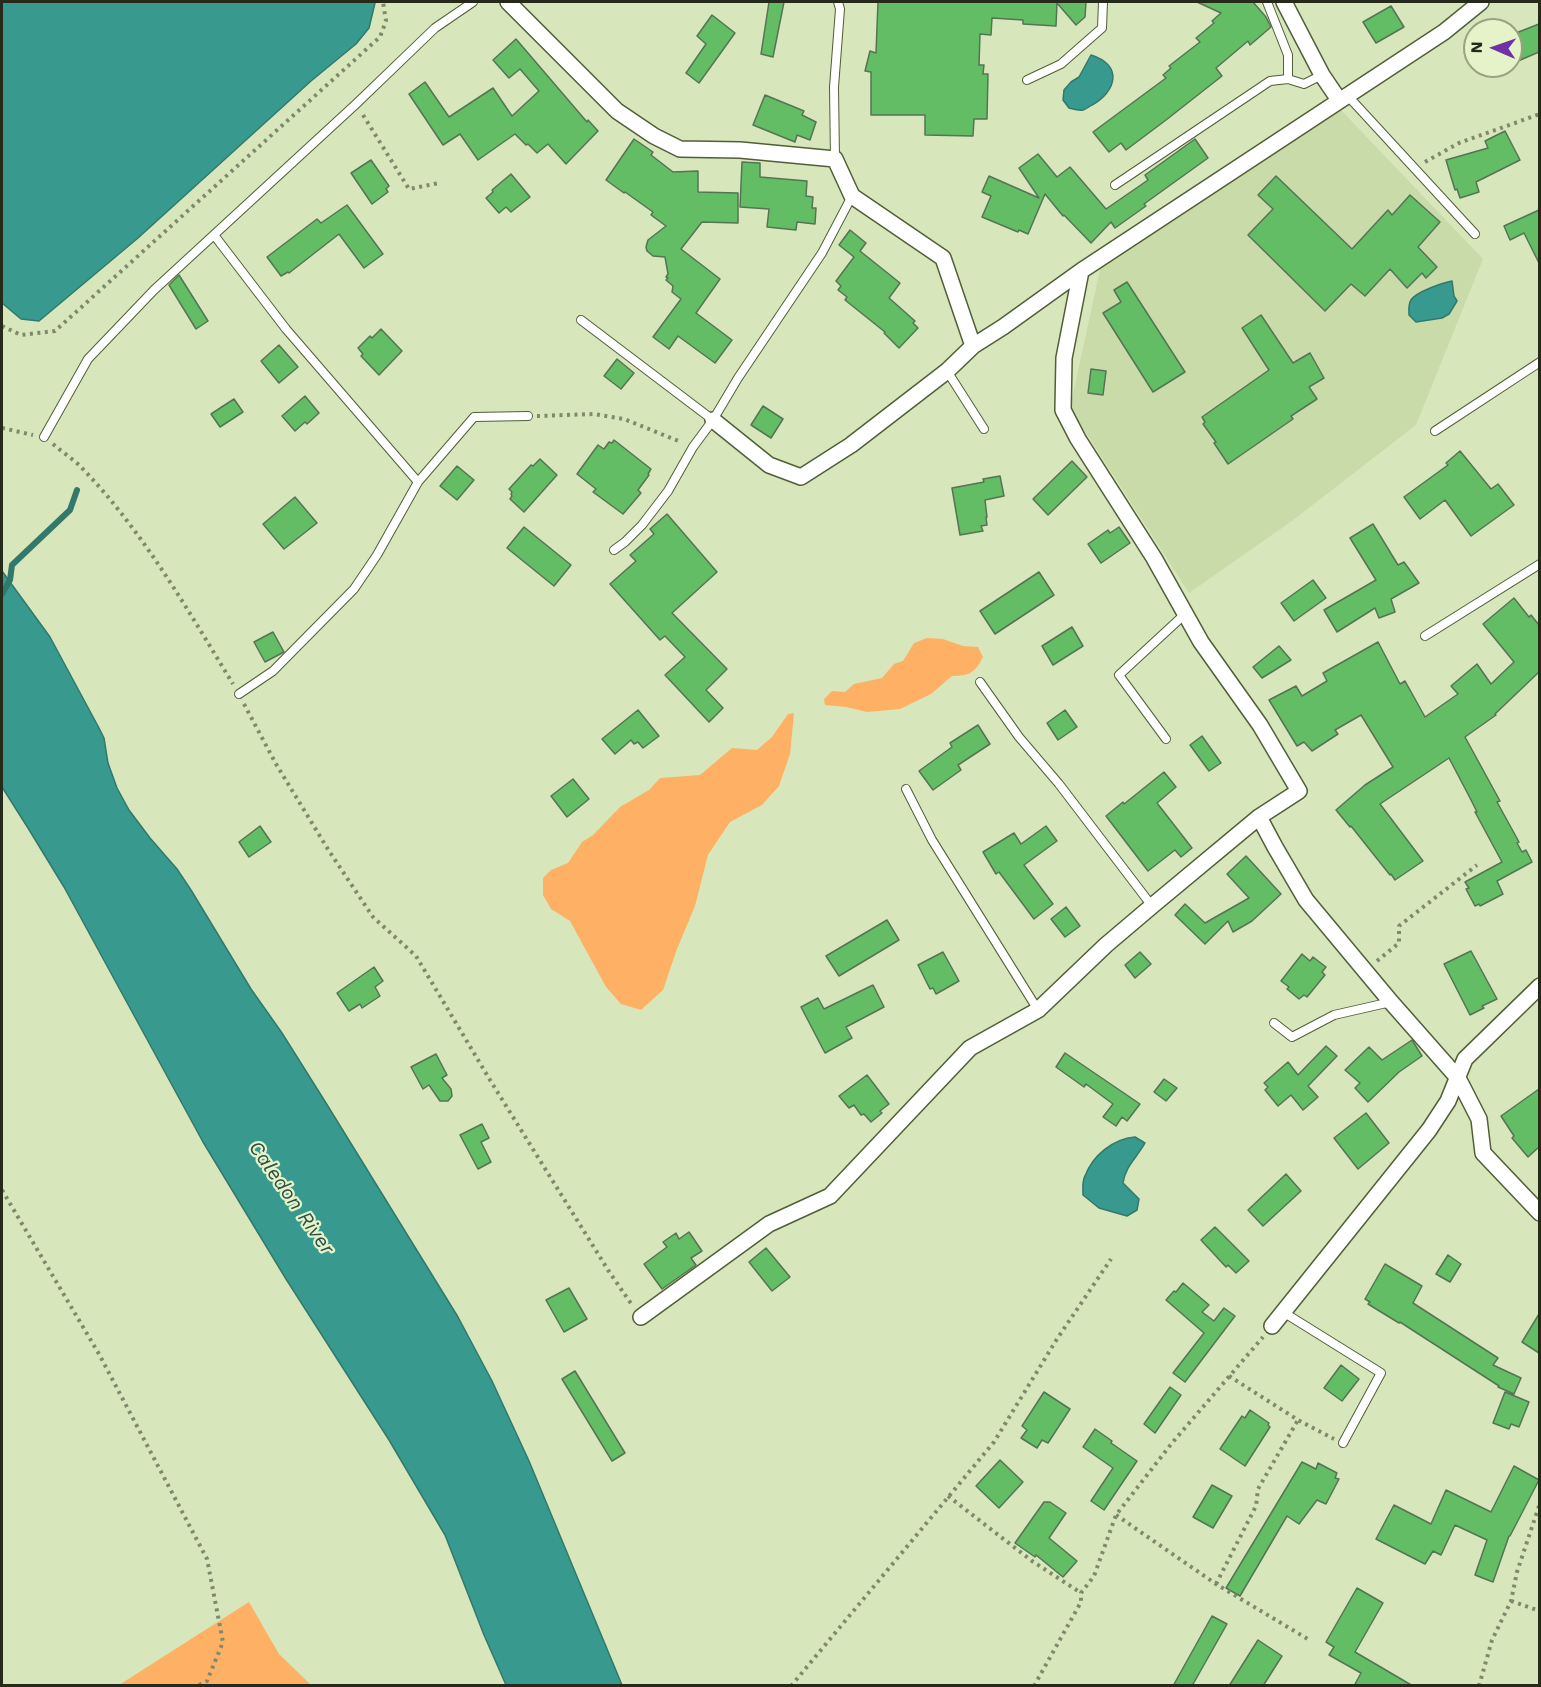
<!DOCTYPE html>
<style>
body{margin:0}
#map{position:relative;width:1541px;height:1687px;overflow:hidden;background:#d7e7bb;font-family:"Work Sans",sans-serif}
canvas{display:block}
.frame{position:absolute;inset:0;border:3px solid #252a1a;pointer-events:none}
.north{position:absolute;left:1463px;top:18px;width:60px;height:60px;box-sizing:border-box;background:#e4f4c8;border:2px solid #98a382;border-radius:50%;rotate:272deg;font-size:16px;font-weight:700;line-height:24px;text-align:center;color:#252a1a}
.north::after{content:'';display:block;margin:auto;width:21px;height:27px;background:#6e31a6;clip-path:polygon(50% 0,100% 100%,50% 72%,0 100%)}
</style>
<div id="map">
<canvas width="1541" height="1687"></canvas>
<div class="frame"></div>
<div class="north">N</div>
</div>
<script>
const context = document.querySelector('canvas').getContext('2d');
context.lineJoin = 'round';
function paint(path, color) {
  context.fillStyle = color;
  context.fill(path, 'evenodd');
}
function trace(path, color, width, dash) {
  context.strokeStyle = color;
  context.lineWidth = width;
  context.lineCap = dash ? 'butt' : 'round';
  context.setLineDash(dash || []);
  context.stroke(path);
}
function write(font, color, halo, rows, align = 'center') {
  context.font = font + ' "Work Sans",sans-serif';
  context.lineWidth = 4.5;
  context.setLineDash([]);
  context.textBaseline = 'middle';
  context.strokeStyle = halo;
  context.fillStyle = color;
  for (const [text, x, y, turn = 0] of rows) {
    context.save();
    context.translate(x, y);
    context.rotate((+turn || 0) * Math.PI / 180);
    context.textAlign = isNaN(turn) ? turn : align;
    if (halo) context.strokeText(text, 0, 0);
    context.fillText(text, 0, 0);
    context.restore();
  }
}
paint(new Path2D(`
 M1341 110 1483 259 1416 425 1292 521 1189 593 1070 408 1101 265 1217 188Z`), '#cadbaa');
paint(new Path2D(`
 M927 638 943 639 963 646 978 647 983 657C975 673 969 676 952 676L931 694 900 709 867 712 846 707 825 705 824 699 832 691 845 692 854 684 882 678 894 664 903 661 914 643Z
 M794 713 790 754 779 786 762 805 730 822 708 855 695 906 677 949 663 990 641 1010 621 1004 606 987 570 921 551 909 543 895V878L551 870 568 863 582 842 593 835 620 807 649 790 660 778 700 775 732 748 757 750 772 737 788 714Z
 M249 1602 279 1654 311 1685H119Z`), '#feb164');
const water = new Path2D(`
 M2 2H374L375 3 369 28 356 44 311 81 138 238 39 321 21 319 2 303Z
 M1091 55C1123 65 1117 91 1092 105 1089 107 1086 109 1083 110 1079 111 1073 109 1069 108L1063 100 1064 90 1071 82 1079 77Z
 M1452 281 1454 296 1457 301 1449 314 1442 318 1416 322 1409 315C1409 310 1408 305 1411 300 1416 292 1442 283 1452 281Z
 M2 571 50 637 99 728 104 738 108 763 117 788 129 810 150 838 177 869 191 890 251 989 282 1033 326 1103 458 1317 492 1381 529 1461 622 1685H506L484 1635 445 1535 389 1440 286 1279 203 1142 64 887 28 828 2 787Z
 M1135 1137 1145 1143C1136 1159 1126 1165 1123 1183L1139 1199 1137 1210 1127 1216 1099 1208 1083 1195C1083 1189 1082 1181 1085 1176 1093 1155 1113 1139 1135 1137Z`);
paint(water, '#389a8e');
trace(water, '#32786b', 1.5);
trace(new Path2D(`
 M2 594 10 580 12 565 70 510 77 490`), '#32786b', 6);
const building = new Path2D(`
 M769 2H784L773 57 761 54Z
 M878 2H1086L1085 17 1076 25 1057 3 1056 26 1023 24V20L992 18 991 35 980 34 979 65H984L983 74H988L987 119H974L973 136 925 135V115H871V72L865 71 870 51 876 53Z
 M1197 2H1253L1266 17 1271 27 1250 45 1248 41 1216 68 1222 76 1166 120 1126 150 1121 143 1109 152 1093 132 1166 78 1163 75 1171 68 1169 66 1200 42 1196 38 1214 23 1212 21 1221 13Z
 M1391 6 1404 27 1376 43 1363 22Z
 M712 15 735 33 699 83 686 73 706 44 697 36Z
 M1539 24V52L1511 64V35Z
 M516 39 587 122 588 120 598 131 566 164 548 144 537 153 528 144 526 145 515 134 478 160 460 134 443 145 409 94 425 82 449 117 493 88 512 116 539 91 520 69 509 78 493 60Z
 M765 95 804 111 802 115 816 122 810 140 797 135 795 142 753 125Z
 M1505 131 1520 160 1476 182 1479 192 1460 198 1457 189 1455 190 1446 160 1488 148 1485 141Z
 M634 139 653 152 651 155 673 172 698 171V192L738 193V223L702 222 681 249 720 279 696 313 732 340 715 363 678 336 669 349 653 337 681 299 672 292 673 286 666 280 668 278 666 277 668 274 665 257 653 256 647 251 646 247 648 240 666 226 651 215 653 212 625 192 624 193 606 180Z
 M1195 139 1208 158 1144 204 1146 206 1115 228 1111 222 1091 243 1064 215 1063 216 1045 194 1028 234 1019 230 1018 232 982 217 991 196 982 192 989 176 1039 198 1019 168 1038 154 1057 177 1070 167 1106 209 1148 180 1145 175Z
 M371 160 389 186 386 189 388 192 372 204 351 173Z
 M742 162 760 163V177L807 181 806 196 813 197 812 208H816L815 224 797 222 796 230 767 227 769 209 740 207Z
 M511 174 530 197 511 212 506 207 499 213 486 198 493 192 492 190Z
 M1276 176 1352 249 1388 210 1392 215 1410 195 1440 222 1418 247 1437 267 1426 278 1422 273 1407 288 1390 269 1365 296 1351 284 1325 311 1248 235 1273 209 1258 195Z
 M347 205 383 254 364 268 339 234 289 273 288 272 281 276 267 257 317 219 321 223Z
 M1539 210V263L1524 233 1510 240 1504 226Z
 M850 230 866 243 860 251 900 283 889 298 915 321 913 323 918 328 899 348 884 333 885 332 845 300 847 297 838 290 841 286 836 281 854 257 839 245Z
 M179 275 208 321 196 329 169 285Z
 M1127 282 1185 372 1153 392 1103 313 1121 302 1114 290Z
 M1261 315 1293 363 1310 353 1324 378 1309 387 1317 399 1291 416 1293 419 1228 464 1214 443 1216 442 1203 424 1205 422 1202 417 1269 370 1242 328Z
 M381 329 402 351 379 375 361 356 363 354 358 348 370 336 372 338Z
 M279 345 298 367 279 383 261 361Z
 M617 359 634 373 621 389 604 376Z
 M1091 369 1106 371 1103 395 1088 393Z
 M305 396 319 413 307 424 305 422 295 431 282 416Z
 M234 399 243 412 220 427 211 414Z
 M763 406 783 419 771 438 751 425Z
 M614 440 651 469 648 474 649 475 638 490 641 493 623 514 593 492 596 489 577 474 598 445 604 449 609 442 612 443Z
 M1460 451 1491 489 1498 484 1514 505 1471 536 1445 500 1420 519 1404 497 1448 465 1446 463Z
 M540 459 557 475 524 512 510 499 512 496 511 494 512 492 509 489 531 465 533 466Z
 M1072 461 1087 477 1048 515 1033 499Z
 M457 466 474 480 457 500 440 486Z
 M1000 476 1004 496 985 500 987 517H986L987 525 981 526 983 531 960 535 952 488 984 482 983 479Z
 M295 497 317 523 284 549 263 524Z
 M667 514 717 572 672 613 727 669 706 690 723 708 709 722 665 675 685 657 665 636 660 640 610 584 636 561 630 555 654 534 650 529Z
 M1373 524 1398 565 1404 562 1419 583 1391 599 1395 612 1379 618 1375 608 1337 632 1324 610 1376 580 1350 538Z
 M524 527 571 565 554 586 507 548Z
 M1119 527 1130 543 1101 563 1088 544 1108 530 1110 533Z
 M1039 572 1054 595 995 634 980 611Z
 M1313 580 1326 598 1294 621 1281 603Z
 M1514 598 1529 617 1531 615 1539 625V672L1495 714 1496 715 1465 737 1500 801 1497 802 1519 842 1517 843 1522 852 1526 850 1532 862 1497 881 1503 894 1480 906 1479 904 1475 906 1466 889 1469 888 1465 882 1502 862 1475 812H1477L1469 796 1449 758 1380 804 1423 861 1395 880 1391 874 1390 875 1351 826 1350 827 1336 810 1365 785 1393 767 1361 715 1335 730 1338 734 1312 751 1304 742 1297 746 1269 700 1296 686 1302 696 1327 681 1323 673 1378 642 1400 684 1405 681 1425 717 1458 694 1451 686 1477 664 1491 684 1514 662 1483 624Z
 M1072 627 1083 646 1053 665 1042 646Z
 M273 632 284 652 265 662 254 642Z
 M1279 646 1291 660 1262 678 1253 667Z
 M638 710 659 736 643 748 638 742 634 744 631 740 615 754 602 739Z
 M1065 710 1077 727 1058 740 1047 723Z
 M978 725 990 744 958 765 961 770 933 790 919 771 952 747 950 743Z
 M1202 736 1221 763 1209 771 1190 745Z
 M1164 772 1176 787 1157 803 1192 848 1181 857 1175 850 1148 871 1106 816 1123 802 1124 804Z
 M573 779 589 799 567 817 551 796Z
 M260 826 271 842 249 857 239 842Z
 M1046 826 1057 841 1024 865 1053 904 1034 919 999 872 996 874 983 852 1014 833 1021 844Z
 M1246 856 1281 894 1252 921 1233 932 1228 921 1205 944 1175 915 1185 904 1205 923 1249 898 1227 874Z
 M1066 907 1080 926 1065 937 1051 919Z
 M887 920 899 940 839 976 826 956Z
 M1471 951 1497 999 1482 1006 1484 1008 1470 1015 1444 964Z
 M943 952 959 981 936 994 933 988 930 989 918 965Z
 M1140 952 1151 964 1135 978 1125 965Z
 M1302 954 1310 961 1313 957 1326 967 1322 972 1325 975 1307 997 1304 995 1299 999 1287 989 1289 987 1281 981Z
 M374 967 383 981 375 987 380 996 362 1008 360 1004 349 1011 337 993Z
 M873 985 884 1007 846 1027 852 1038 825 1053 801 1007 818 998 824 1009Z
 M1412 1040 1422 1056 1399 1072 1368 1102 1355 1088 1360 1083 1345 1070 1369 1047 1382 1060Z
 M1326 1046 1337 1056 1308 1086 1318 1097 1303 1110 1291 1095 1278 1106 1265 1090 1268 1087 1264 1083 1288 1062 1298 1075Z
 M1065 1053 1140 1104 1127 1121 1122 1117 1116 1126 1103 1117 1113 1104 1086 1084 1084 1087 1056 1067Z
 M436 1054 447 1075 442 1078 451 1089 452 1096 448 1101H440L429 1085 423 1089 411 1067Z
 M867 1075 889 1104 880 1111 882 1113 871 1122 864 1114 861 1115 854 1105 849 1108 839 1096Z
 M1164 1079 1177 1088 1166 1101 1154 1092Z
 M1539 1089V1147L1528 1157 1512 1138 1514 1136 1501 1116Z
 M1366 1113 1389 1143 1358 1169 1334 1138Z
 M482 1124 489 1138 481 1142 491 1162 478 1169 460 1135Z
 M1286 1174 1301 1191 1263 1226 1248 1210Z
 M1215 1227 1249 1261 1236 1273 1228 1265 1226 1267 1201 1240Z
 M689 1232 702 1251 691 1258 696 1265 662 1289 644 1264 667 1247 663 1242 676 1233 679 1239Z
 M766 1248 790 1277 772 1291 749 1262Z
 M1448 1255 1461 1264 1450 1282 1436 1274Z
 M1385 1264 1422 1286 1413 1303 1498 1358 1493 1365 1521 1378 1514 1394 1498 1387 1499 1386 1400 1322 1399 1323 1368 1304 1370 1302 1365 1299Z
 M1183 1283 1209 1305 1202 1312 1214 1321 1224 1308 1235 1316 1185 1382 1173 1373 1204 1333 1166 1300 1174 1291 1176 1292Z
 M569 1288 587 1319 564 1332 546 1300Z
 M1539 1314V1353L1522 1342Z
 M1341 1365 1359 1379 1342 1401 1324 1388Z
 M575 1371 625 1453 612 1461 562 1379Z
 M1170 1387 1181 1395 1155 1433 1144 1424Z
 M1044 1392 1070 1409 1048 1443 1042 1440 1037 1448 1021 1438 1027 1430 1022 1426Z
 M1505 1392 1529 1402 1519 1427 1511 1424 1509 1429 1493 1423Z
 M1250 1410 1269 1423 1268 1425 1270 1427 1245 1466 1220 1449 1242 1416 1245 1418Z
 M1095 1429 1112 1441 1111 1443 1137 1461 1104 1510 1091 1501 1113 1468 1083 1447Z
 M1000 1460 1023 1482 999 1508 976 1486Z
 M1302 1462 1316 1469 1318 1463 1337 1473 1335 1478 1339 1479 1326 1504 1317 1500 1299 1524 1287 1516 1240 1596 1226 1588Z
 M1514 1466 1539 1480 1510 1536H1509L1493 1582 1475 1575 1487 1540 1455 1525 1441 1555 1433 1551 1425 1564 1376 1539 1394 1505 1431 1524 1446 1490 1491 1512Z
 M1212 1485 1232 1496 1213 1528 1193 1517Z
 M1044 1502H1050L1066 1513 1049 1538 1077 1561 1063 1577 1036 1555 1035 1557 1015 1543Z
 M1357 1588 1383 1603 1355 1652 1413 1686H1354L1361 1673 1329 1655 1334 1647 1326 1642Z
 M1212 1616 1227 1624 1192 1686H1173Z
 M1258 1640 1282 1656 1263 1686H1229Z`);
paint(building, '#63bd64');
trace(building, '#557454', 1.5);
const service = new Path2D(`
 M1267 2 1288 55V79
 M1027 80 1061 64 1102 28 1103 2
 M1347 95 1475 234
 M835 159 834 87 840 9 838 2
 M1115 185 1270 81 1288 79 1304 84 1322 75
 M214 235 286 329 418 482
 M581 320 713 420
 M947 371 984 429
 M1435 431 1540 362
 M44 437 88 359 154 290 356 104 435 28 473 2
 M614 550 625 542 642 525 668 491 693 447 713 420 738 378 822 253 852 196
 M1425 636 1540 564
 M980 682 1019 737 1059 784 1152 906
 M239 694 273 671 354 589 377 555 418 482 474 417 528 416
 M1166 739 1119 675 1185 614
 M906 789 932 840 1038 1010
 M1274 1023 1292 1037 1334 1015 1391 1002
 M1283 1312 1381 1373 1343 1443`);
const minor = new Path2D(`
 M508 2 617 111 654 136 680 149 740 150 835 159 852 196 943 258 973 346
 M1284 2 1322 75 1339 100
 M713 420 769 465 801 477 851 445 947 371 973 346 1003 327 1081 271 1444 32 1481 2
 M1259 817 1275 847 1306 900 1391 1002 1458 1078 1479 1119 1483 1153 1540 1213
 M641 1317 769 1224 830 1196 970 1048 1038 1010 1106 945 1152 906 1259 817 1299 791 1260 725 1201 642 1154 558 1078 439 1063 410 1064 358 1081 271
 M1272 1326 1429 1130 1448 1101 1465 1059 1540 986`);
trace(service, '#515e38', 10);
trace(minor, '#515e38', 18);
trace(new Path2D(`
 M363 115 409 189 439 183
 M1425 162 1459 143 1540 114
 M2 326 21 335 55 331 380 37 386 21 383 2
 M537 416 594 414 624 419 681 442
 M2 428 33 435
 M53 444C62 452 73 459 81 467 143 531 187 609 233 684
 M244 704 276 764 329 851 373 917 416 956 490 1080 608 1270 632 1305
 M1377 961 1399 943V926L1477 865
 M2 1190 99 1354 207 1559 223 1642 207 1681 197 1686
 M1229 1376 1298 1420 1334 1439
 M948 1496 1032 1561 1081 1593
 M1116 1515 1216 1584 1311 1641
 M1216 1584 1256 1506 1258 1489 1298 1420
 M1511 1601 1540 1611
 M791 1686 994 1442 1057 1339 1111 1259
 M1034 1686 1081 1602V1593L1094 1576 1116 1515 1172 1443 1263 1337
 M1479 1686 1492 1640 1511 1601 1517 1572 1540 1503`), '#7f8a6c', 4, [3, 4.5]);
trace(service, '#fff', 8);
trace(minor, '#fff', 15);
write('italic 20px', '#2f4d48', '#e4f4c8', [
 ["Caledon River",291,1198,55]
]);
</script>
